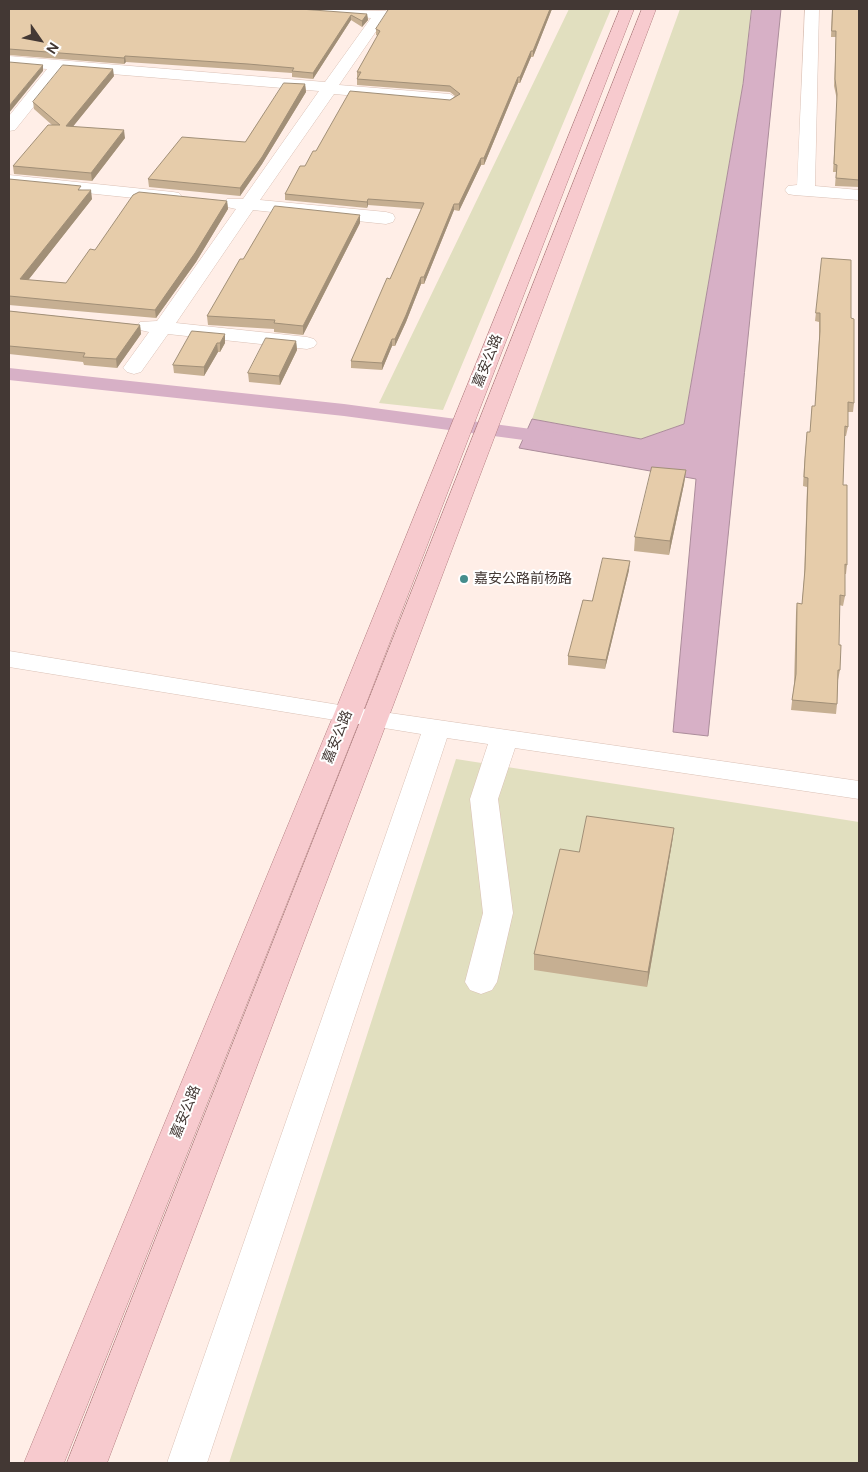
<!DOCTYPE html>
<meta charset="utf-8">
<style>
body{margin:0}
#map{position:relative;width:868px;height:1472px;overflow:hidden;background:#ffeee7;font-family:"DM Sans",sans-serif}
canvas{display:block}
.frame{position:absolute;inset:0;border:10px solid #433834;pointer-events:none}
.north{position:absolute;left:15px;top:15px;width:50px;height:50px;-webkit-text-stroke:4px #fff;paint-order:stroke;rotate:123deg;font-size:14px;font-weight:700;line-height:20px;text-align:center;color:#433834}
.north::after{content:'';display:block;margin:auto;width:18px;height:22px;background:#433834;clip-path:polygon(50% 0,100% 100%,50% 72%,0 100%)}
</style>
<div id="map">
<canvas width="868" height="1472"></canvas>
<div class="frame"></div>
<div class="north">N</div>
</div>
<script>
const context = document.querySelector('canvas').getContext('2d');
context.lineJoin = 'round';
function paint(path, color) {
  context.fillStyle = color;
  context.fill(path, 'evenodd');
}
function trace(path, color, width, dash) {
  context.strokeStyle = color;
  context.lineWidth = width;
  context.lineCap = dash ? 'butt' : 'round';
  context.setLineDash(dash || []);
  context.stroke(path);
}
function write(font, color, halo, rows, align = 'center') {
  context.font = font + ' "DM Sans","Noto Sans SC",sans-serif';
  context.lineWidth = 4;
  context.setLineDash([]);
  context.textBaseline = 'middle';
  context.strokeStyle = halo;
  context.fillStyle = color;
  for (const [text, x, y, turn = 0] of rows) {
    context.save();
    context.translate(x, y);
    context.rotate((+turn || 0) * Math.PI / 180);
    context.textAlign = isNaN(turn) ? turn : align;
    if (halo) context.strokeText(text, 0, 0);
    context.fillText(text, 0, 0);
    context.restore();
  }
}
paint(new Path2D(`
 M569 9H611L443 410 379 403Z
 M680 9H752L743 84 684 424 641 439 532 419Z
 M456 759 859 822V1463H229Z`), '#e1dfbf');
const water = new Path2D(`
 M752 9H781L708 736 673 732 696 479 519 448 532 419 641 439 684 424 743 84Z`);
paint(water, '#d7b0c6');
trace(water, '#ab8c9a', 1);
paint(new Path2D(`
 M9 368 344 404 561 433 569 434 572 439 569 444 561 445 344 416 9 380Z`), '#d7b0c6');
const minor = new Path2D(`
 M295 9 386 11 388 14 339 85 450 94 458 99 450 104 334 94 260 200 386 212 393 214 395 218 393 222 386 224 253 210 176 323 307 337 314 339 317 343 314 347 307 349 168 334 141 372 134 374 127 372 123 368 149 332 140 330 137 326 140 322 157 321 236 209 227 207 224 203 227 199H243L319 91 63 70 15 130 9 131V116L47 69 9 66V56L325 82 371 18 302 13 297 12Z
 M805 9H819L815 186 859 190V200L794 195 788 194 785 190 788 186 797 185Z
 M9 175 173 192 179 193 182 197 179 201 173 202 9 185Z
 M9 651 376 711 859 781V799L515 748 498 799 513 913 497 982 492 990 481 994 470 990 465 982 483 913 470 799 488 744 447 738 207 1463H167L421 734 9 667Z`);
const major = new Path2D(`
 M620 9H634L362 714 64 1463H24L334 714Z
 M642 9H656L107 1463H67Z`);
trace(minor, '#dac0b5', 1);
trace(major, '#b58083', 1);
paint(minor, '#fff');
paint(major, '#f7cace');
paint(new Path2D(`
 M9 9 367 14 368 20 362 27 351 20 313 79 292 77V73L249 70 126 62 124 64 9 55Z
 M364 9H552L533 57H531L520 83H518L484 165H481L459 211 454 210 424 284H421L406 322 395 346H392L382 370 351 368V361L390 279 421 209 368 205 367 208 285 200V194L316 151 450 100 455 96 450 92 357 85V72L378 36 376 35V29L388 12 386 9Z
 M832 9H859V187L835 186 836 172H833L837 100 834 86 836 37H831Z
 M114 76 73 126 125 138 92 181 14 174 13 166 52 125 34 109 33 102Z
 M305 84 306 92 262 164 240 196 149 187 148 179 245 142Z
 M9 179 82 190 92 199 28 280 66 283 95 250 227 201 228 209 196 262 156 318 9 305Z
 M360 223 303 335 274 332V329L208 325 207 316 243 259Z
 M822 258 851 318 854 403 853 412H848V427L846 436H844L843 485 847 565 846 574H845V596L843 606 839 605V645L840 670 838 680 837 704 836 714 791 710 794 684 796 613 797 603 802 604 804 579 807 487 803 486 804 467 807 432H810L812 406H815L819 340V322L815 321Z
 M9 311 140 325 141 334 117 368 84 365 83 362 9 354Z
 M192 331 225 343 220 352H218L204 376 174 373 173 365Z
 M296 341 297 350 280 385 249 382 248 373Z
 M686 470 684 484 669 555 634 551 635 537Z
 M629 570 605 669 568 665V656Z
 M674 828 672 843 647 987 534 970V954L579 852Z`), '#c6af92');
paint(new Path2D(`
 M550 9H552L533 57V51Z
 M367 14 368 20 362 27V21Z
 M351 15V20L313 79V73Z
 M531 51V57L520 83V77Z
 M125 56 126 62 124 64V58Z
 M43 65V71L9 113V106Z
 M113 69 114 76 67 134 66 126Z
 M518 77V83L484 165V158Z
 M305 84 306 92 262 164 240 196V188Z
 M124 130 125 138 92 181 91 173Z
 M481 158V165L459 211V204Z
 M91 190 92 199 22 288 20 279Z
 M368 199V205L367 208V202Z
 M227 201 228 209 196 262 156 318 155 310Z
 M454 204V210L424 284V277Z
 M360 215V223L303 335V326Z
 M421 277V284L406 322 395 346V339Z
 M140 325 141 334 117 368 116 359Z
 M225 334V343L220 352V343Z
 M392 339V346L382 370V363Z
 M296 341 297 350 280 385 279 376Z
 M217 343 218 352 204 376V367Z
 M686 470 684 484 669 555 670 541Z
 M630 561 629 570 605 669 606 660Z
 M674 828 672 843 647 987 648 972Z`), '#a18f77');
const building = new Path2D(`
 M9 9H300L367 14 362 21 351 15 313 73 292 71 294 68 248 64 125 56 124 58 9 49Z
 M389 9H550L533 51H531L520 77H518L484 158H481L459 204H454L424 277H421L406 315 395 339H392L382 363 351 361 387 278 390 279 424 203 368 199 367 202 285 194 300 166H305L313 151H316L350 91 450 100 460 94 450 86 357 79 361 72H357L380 31 376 29Z
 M833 9H859V180L836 178 837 165 834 164 837 94 835 79 836 31H832Z
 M9 62 43 65 9 106Z
 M63 65 113 69 66 126 124 130 91 173 13 166 48 125H60L33 102Z
 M284 83 305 84 262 157 240 188 148 179 182 137 245 142Z
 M9 179 81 186 78 190H91L20 279 66 283 90 249 95 250 133 195 139 192 227 201 195 253 155 310 9 296Z
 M275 206 360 215 303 326 274 323 275 320 207 316 240 259H243Z
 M822 258 851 260V318L854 319V403L848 402V427L845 426 843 485H847V565L845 564V596L840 595 839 645H841L840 670H838L837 704 792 700 796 674 797 603 802 604 805 569 808 478 804 477 805 458 807 432H810L812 406H815L820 331V313H816Z
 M9 311 140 325 116 359 83 357 85 353 9 346Z
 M192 331 225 334 220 343H217L204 367 173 365Z
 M266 338 296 341 279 376 248 373Z
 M652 467 686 470 670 541 635 537Z
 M603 558 630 561 606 660 568 656 583 600 592 601Z
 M587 816 674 828 648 972 534 954 560 849 579 852Z`);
paint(building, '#e6ccaa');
trace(building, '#a18f77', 1);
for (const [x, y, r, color] of [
 [464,579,5,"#458d8c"]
]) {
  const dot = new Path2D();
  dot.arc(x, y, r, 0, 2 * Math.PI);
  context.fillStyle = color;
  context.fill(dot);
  trace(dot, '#fff', 2);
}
write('14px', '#433834', '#fff', [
 ["嘉安公路",488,361,-68],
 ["嘉安公路",338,737,-68],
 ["嘉安公路",186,1112,-68]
]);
write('14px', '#433834', '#fff', [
 ["嘉安公路前杨路",474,579]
], 'left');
</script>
